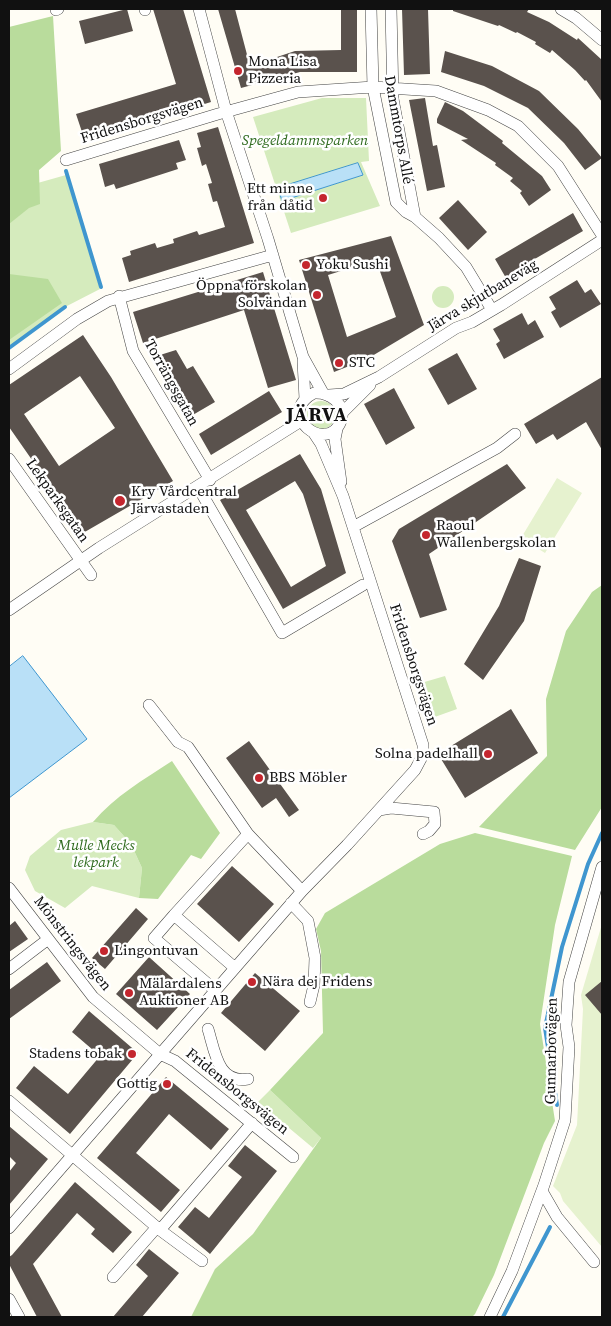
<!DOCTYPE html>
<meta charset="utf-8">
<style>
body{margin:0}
#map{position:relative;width:611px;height:1326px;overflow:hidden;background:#fffdf5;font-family:"Source Serif 4",serif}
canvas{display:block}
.frame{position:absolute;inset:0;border:10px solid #111;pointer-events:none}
</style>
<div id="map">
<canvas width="611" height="1326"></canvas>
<div class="frame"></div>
</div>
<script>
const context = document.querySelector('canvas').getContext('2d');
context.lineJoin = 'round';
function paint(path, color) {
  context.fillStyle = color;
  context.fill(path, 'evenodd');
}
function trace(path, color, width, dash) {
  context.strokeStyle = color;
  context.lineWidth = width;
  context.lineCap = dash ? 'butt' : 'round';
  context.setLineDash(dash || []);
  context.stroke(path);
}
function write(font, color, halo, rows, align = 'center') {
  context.font = font + ' "Source Serif 4",serif';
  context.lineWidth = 5;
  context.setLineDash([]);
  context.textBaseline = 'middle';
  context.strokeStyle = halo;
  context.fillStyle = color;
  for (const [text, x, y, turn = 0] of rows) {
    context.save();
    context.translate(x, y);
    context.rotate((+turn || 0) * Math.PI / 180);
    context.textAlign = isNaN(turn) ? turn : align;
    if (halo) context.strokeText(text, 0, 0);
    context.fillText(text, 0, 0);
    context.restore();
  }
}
paint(new Path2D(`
 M322 98H366L369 161 361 162 380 206 291 233 253 117ZM358 163 363 175 282 201 278 188Z
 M66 175 100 289 65 307 9 349V188H20Z
 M432 297a11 11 0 1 1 22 0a11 11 0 1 1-22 0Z
 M307 415a14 14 0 1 1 28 0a14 14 0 1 1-28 0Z
 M445 676 457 709 432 718 421 683Z
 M93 822 114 825 131 844 142 868 139 898 92 886 65 908 35 891 25 870 30 856 61 830Z
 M270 1090 321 1138 313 1148 258 1102Z`), '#d5ebbd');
paint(new Path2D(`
 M53 16 61 151 39 170 40 204 29 208 9 224V27Z
 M9 274 48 279 62 303 9 340Z
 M602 585V807L575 850 479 827 547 756 546 699 566 631 592 592Z
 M172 761 220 833 201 859 191 855 158 899 139 898 142 868 131 844 114 825 93 822C115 796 143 780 172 761Z
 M475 833 572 856 555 925 540 1024 555 1121 544 1143 494 1275 475 1314 472 1317H191L215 1269 253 1234 321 1138 270 1090 323 1033 321 951 316 929 325 913 440 844Z`), '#b9dc9c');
paint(new Path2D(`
 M557 478 582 493 545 553 521 538Z
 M602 924V1247L563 1201 560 1193 553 1186 577 1125 583 1009 581 995Z`), '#e6f2cf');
const water = new Path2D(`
 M358 163 363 175 282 201 278 188Z
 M23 656 87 739 9 798V667Z`);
paint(water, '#b9e0f7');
trace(water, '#3f96cf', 1);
trace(new Path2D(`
 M66 171 101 287
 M9 348 65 307
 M557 1105 545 1028 562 947 588 864 602 833
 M503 1317 550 1227`), '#3f96cf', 4);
paint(new Path2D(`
 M127 9 133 31 85 44 79 21Z
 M153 9H183L211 102 85 141 76 114 176 84Z
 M218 9H235L250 66 295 51 341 50V9H357V72H300L241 88Z
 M402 9H428L430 74 404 75Z
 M453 9H529L527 12 549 22 577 40 578 38 602 60V102L586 80 585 81 575 70 552 50 550 53 535 44 536 42 517 32 516 33 499 25 498 26 453 11Z
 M445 51 492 66 539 91 578 129 602 158 585 170 564 143 528 108 484 86 441 72Z
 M425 98 433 146 437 145 445 187 427 191 409 100Z
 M445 102 463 111 503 141 502 143 542 176 551 190 529 206 520 193 522 191 510 181 513 178 495 165 496 163 461 140 468 139 437 123V119Z
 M218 127 254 243 129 282 122 258 131 255 130 251 155 243 157 248 174 243 173 239 197 231 199 235 225 227 217 201 213 202 208 184 212 183 206 164 202 166 197 148 201 147 197 133Z
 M179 140 186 160 176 163 178 169 116 189 114 184 105 187 99 164Z
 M458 200 487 232 468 250 439 218Z
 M573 213 583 231 533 260 534 261 506 278 495 259Z
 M391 236 424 325 367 359 334 372 299 260ZM376 260 396 317 347 337 328 275Z
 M263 272 296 380 268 388 244 310 143 343 133 312Z
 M577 280 585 293 591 289 601 304 560 328 551 312 556 309 549 297Z
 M522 313 528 325 535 320 544 337 504 359 496 344 500 341 493 329Z
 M83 335 111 377 173 481 83 533 9 427V385ZM80 376 115 428 59 466 24 414Z
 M176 350 187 369 193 366 215 402 191 416 164 371 160 355Z
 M457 353 477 389 448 405 428 369Z
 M602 377V450L586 422 557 440 553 434 536 444 524 424Z
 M394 388 415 428 386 445 364 404Z
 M269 391 282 412 211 455 199 434Z
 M300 454 321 489 346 573 283 609 220 500ZM295 481 303 494 326 566 291 587 246 510Z
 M507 464 526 488 429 554 447 610 420 618 392 541 399 529Z
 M519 558 541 566 524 621 483 680 464 664 499 606Z
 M511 709 538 753 465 798 438 754Z
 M249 741 299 810 289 817 276 798 262 808 226 758Z
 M232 866 274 904 239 942 197 904Z
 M136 908 148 919 105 969 92 958Z
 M15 921 28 939 9 952V926Z
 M149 957 190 994 157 1030 116 994Z
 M47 962 61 981 9 1019V990Z
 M255 973 300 1011 265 1051 221 1013Z
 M602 981V1015L585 995Z
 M89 1011 138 1053 70 1134 16 1088 34 1066 68 1094 100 1056 72 1032Z
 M166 1077 229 1129 211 1150 169 1114 136 1153 180 1190 161 1212 97 1158Z
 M9 1126 48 1159 9 1205V1172L16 1163 9 1156Z
 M245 1145 277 1171 210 1254 178 1227 195 1207 209 1218 242 1177 228 1166Z
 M75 1182 132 1232 113 1253 91 1234 95 1229 77 1213 33 1264 62 1317H37L9 1264V1257L12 1255Z
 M149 1249 179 1273 142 1317H113L148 1276 136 1265Z`), '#5a524d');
const minor = new Path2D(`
 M145 9V10
 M199 9 226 111 268 239 303 357 323 393
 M371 9 373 87 396 202 406 212 415 217 439 238 466 267 492 310
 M391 9 393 99 415 217
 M561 9 576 18 602 40
 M56 10 58 9
 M66 160 218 114 298 92 373 87 436 91 488 110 518 126 558 166 602 235
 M119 296 133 351 210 480
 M303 361 305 399
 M9 369 77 319 108 301 273 255
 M314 393C329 392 347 404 341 421 327 456 274 414 314 393Z
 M329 395 344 394 379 377 456 328 472 322 501 305 602 240
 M342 413 370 385
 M337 429 335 439 341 482
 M9 459 91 575
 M198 487 282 633 363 585
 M353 527 497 448 515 434
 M9 610 99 548 301 421
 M149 705 178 742 188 747 248 834 302 891
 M379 810 391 808 434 812 435 824 429 831 423 834
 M9 888 93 997 160 1054 175 1061 293 1157
 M291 903 308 921 315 958 314 985 310 1002
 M174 915 248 834
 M9 969 47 940
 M215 990 154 938 174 915 235 968
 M208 1029C215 1052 218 1084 248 1079
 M9 1101 160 1230 202 1261
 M542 1191 557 1217 594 1262
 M9 1228 302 891 347 845 415 770 423 755V745L343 496 321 444 313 432
 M160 1230 252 1123
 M113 1277 157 1227
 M9 1299 19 1317
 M490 1317 512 1271 544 1185 565 1120 569 1047 566 1025 569 982 602 867`);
trace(minor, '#444', 12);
trace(minor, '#fff', 11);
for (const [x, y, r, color] of [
 [238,71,5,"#c4262e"],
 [323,198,5,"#c4262e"],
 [306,265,5,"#c4262e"],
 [317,295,5,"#c4262e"],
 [339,363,5,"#c4262e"],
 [120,501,6,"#c4262e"],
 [426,535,5,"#c4262e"],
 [488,754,5,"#c4262e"],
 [259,778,5,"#c4262e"],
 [104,951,5,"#c4262e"],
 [252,982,5,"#c4262e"],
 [129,993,5,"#c4262e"],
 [132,1054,5,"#c4262e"],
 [167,1084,5,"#c4262e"]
]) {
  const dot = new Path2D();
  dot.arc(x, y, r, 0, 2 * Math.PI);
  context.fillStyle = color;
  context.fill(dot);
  trace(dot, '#fff', 2);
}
write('15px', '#111', '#fff', [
 ["Mona Lisa",248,62],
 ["Pizzeria",248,79],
 ["Ett minne",313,189,"right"],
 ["från dåtid",313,206,"right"],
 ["Yoku Sushi",316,265],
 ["Öppna förskolan",307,286,"right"],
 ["Solvändan",307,303,"right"],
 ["STC",349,363],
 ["Kry Vårdcentral",131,492],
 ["Järvastaden",131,509],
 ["Raoul",436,526],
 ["Wallenbergskolan",436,543],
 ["Solna padelhall",478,754,"right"],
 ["BBS Möbler",269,778],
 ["Lingontuvan",114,951],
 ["Nära dej Fridens",262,982],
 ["Mälardalens",139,984],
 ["Auktioner AB",139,1001],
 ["Stadens tobak",122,1054,"right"],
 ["Gottig",157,1084,"right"]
], 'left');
write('15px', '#111', '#fff', [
 ["Fridensborgsvägen",142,121,-17],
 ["Dammtorps Allé",398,130,80],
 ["Järva skjutbaneväg",483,296,-31],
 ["Torrängsgatan",171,383,61],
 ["Lekparksgatan",57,501,55],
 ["Fridensborgsvägen",413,665,72],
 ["Mönstringsvägen",72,944,52],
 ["Gunnarbovägen",552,1051,-89],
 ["Fridensborgsvägen",237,1092,39]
]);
write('italic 15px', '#2f6b1f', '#fff', [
 ["Spegeldammsparken",305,141],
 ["Mulle Mecks",96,846],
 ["lekpark",96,863]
]);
context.letterSpacing = '1px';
write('bold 20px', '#111', '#fff', [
 ["JÄRVA",317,416]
]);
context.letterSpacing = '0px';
</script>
